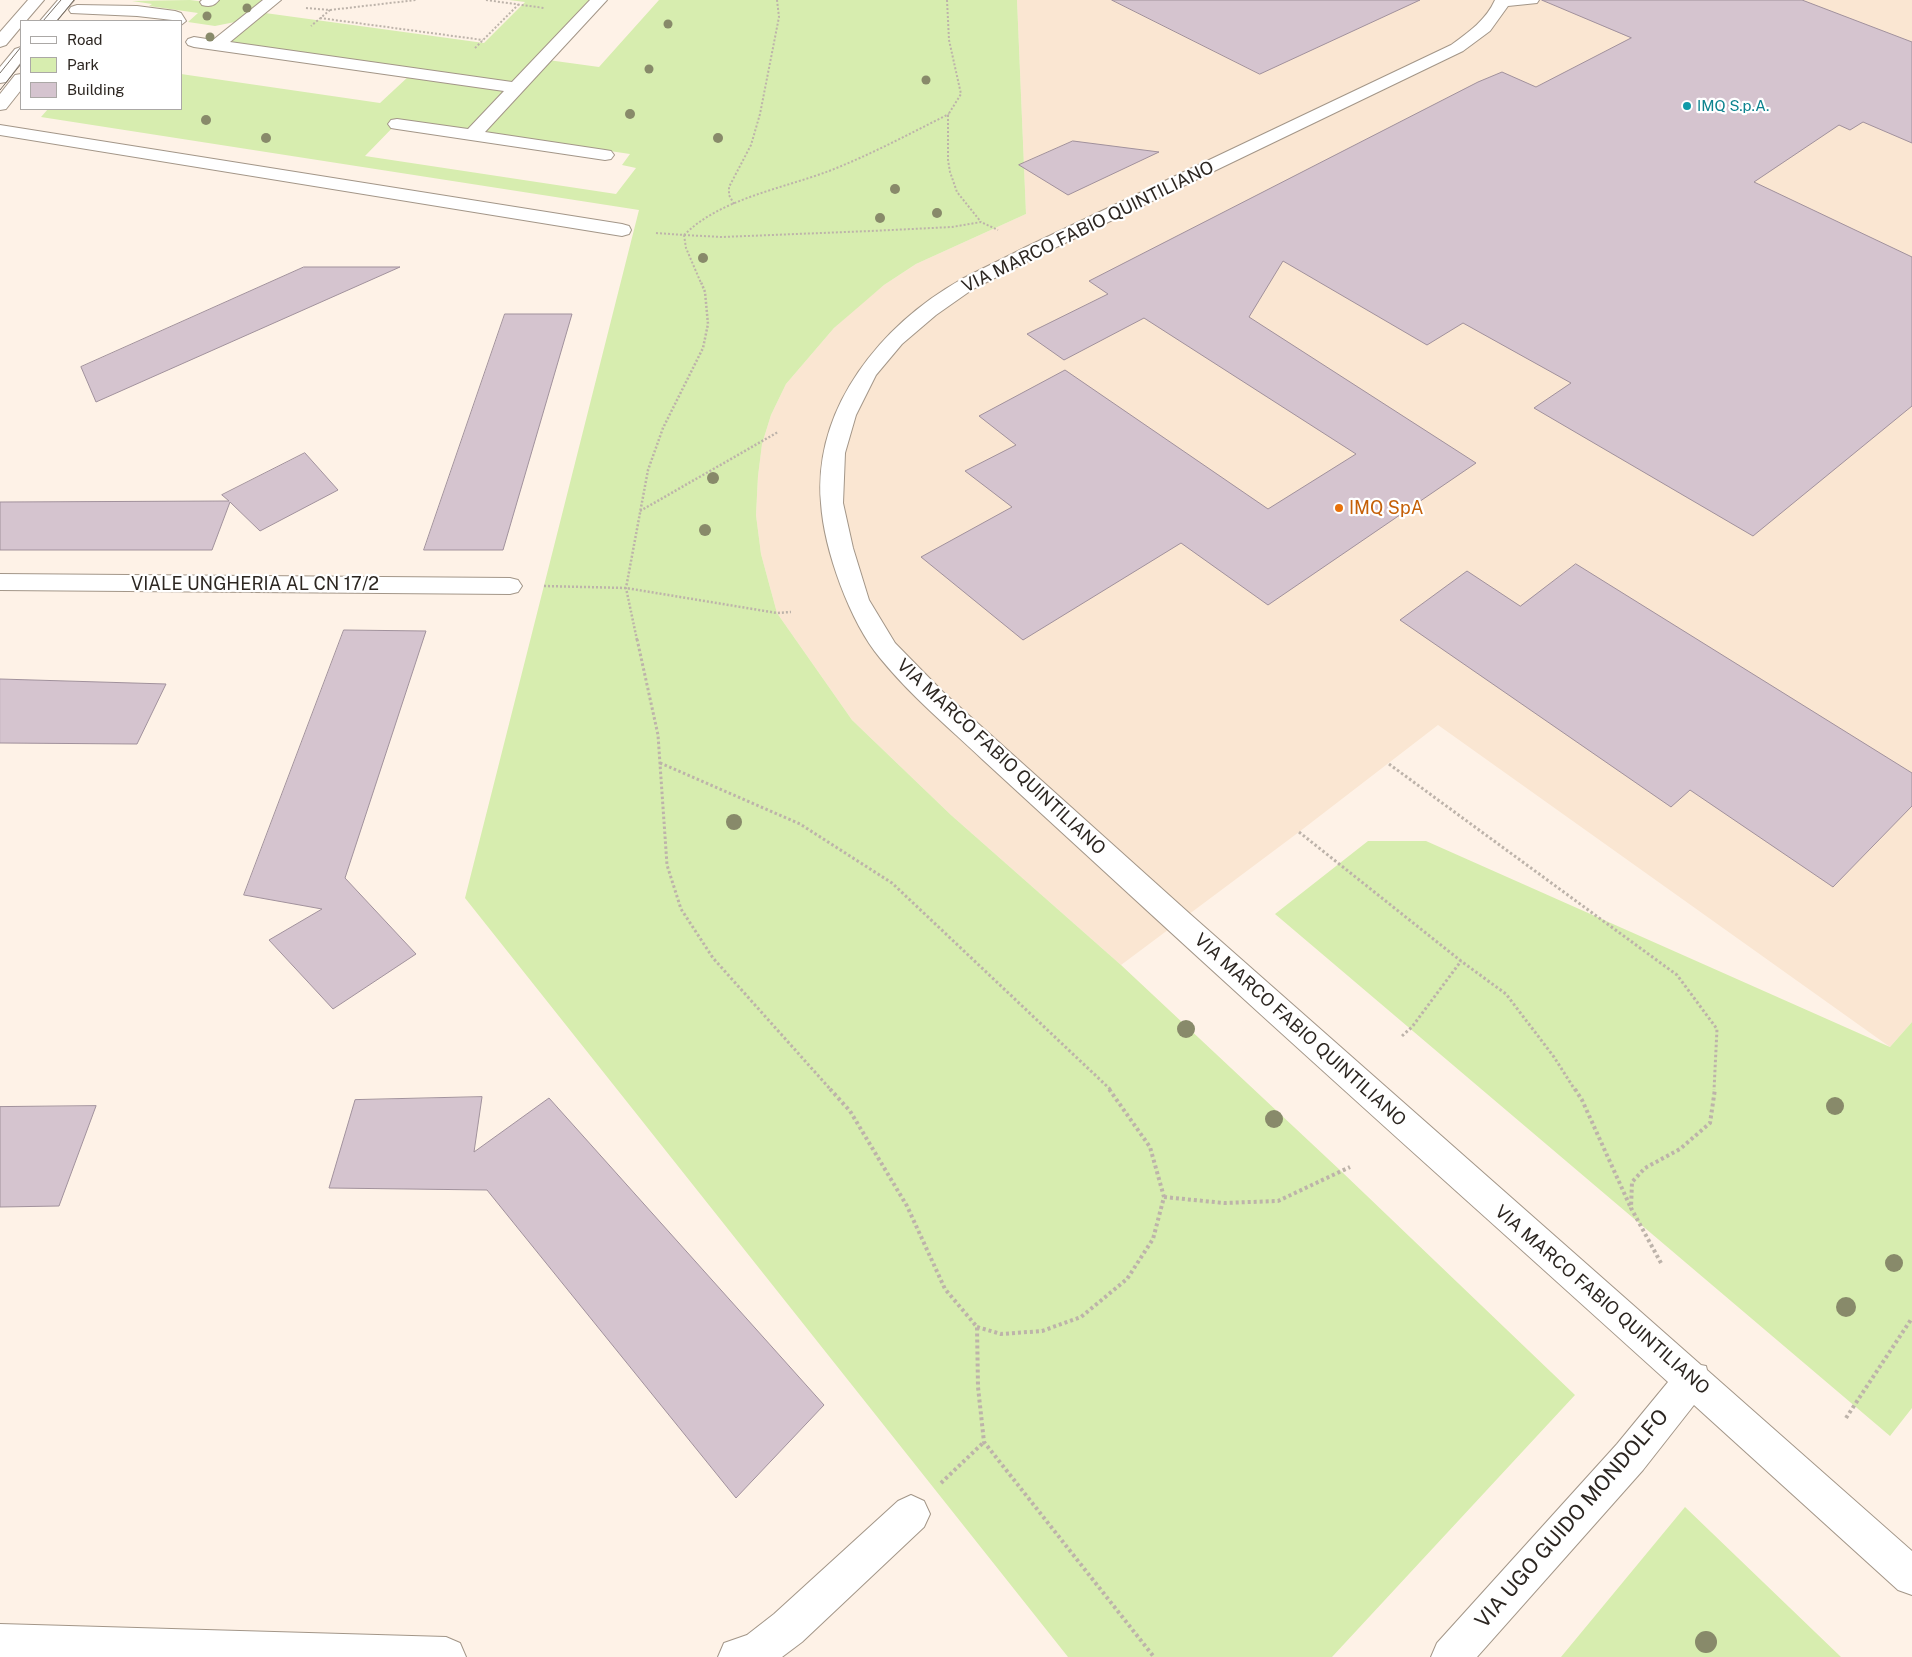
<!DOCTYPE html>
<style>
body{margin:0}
#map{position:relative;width:1912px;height:1657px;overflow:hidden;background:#fef2e7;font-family:"Public Sans",sans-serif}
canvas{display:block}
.legend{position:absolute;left:20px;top:20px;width:162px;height:90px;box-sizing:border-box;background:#fff;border:1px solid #aba8a6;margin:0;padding:6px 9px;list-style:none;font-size:15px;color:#2c2621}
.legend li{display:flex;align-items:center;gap:10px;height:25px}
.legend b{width:25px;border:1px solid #aba8a6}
</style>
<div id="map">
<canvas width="1912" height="1657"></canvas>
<ul class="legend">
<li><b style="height:6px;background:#fff"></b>Road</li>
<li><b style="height:14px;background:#d7edaf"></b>Park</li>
<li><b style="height:14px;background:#d5c4cf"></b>Building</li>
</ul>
</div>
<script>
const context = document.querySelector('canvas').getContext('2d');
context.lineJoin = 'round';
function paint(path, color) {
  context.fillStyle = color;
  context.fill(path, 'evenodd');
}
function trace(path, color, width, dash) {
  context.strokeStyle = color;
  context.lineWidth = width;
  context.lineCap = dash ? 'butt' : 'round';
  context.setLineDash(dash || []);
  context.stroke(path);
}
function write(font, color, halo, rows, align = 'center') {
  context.font = font + ' "Public Sans",sans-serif';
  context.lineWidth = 4.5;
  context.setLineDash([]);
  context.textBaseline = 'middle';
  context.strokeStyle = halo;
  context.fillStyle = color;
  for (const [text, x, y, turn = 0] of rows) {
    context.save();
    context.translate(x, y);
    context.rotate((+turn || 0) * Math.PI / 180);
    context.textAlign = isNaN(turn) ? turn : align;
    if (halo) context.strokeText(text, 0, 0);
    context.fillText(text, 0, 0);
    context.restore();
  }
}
paint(new Path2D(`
 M1017 0H1912V1022L1890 1047 1438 725 1299 832 1121 965 951 815 852 720 777 613 761 554 756 515 758 476 762 444 771 415 786 384 834 328 859 305 884 285 916 264 1026 214Z`), '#fae6d2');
paint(new Path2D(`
 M190 0 214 3 218 0H265L240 21 215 26 188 22 198 13 149 6 152 4 132 1Z
 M509 0H591L513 83 228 43 265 13 484 43 525 2Z
 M659 0H1017L1026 214 916 264 884 285 834 328 786 384 771 415 762 444 758 476 756 515 761 554 777 613 852 720 951 815 1121 965 1342 1172 1575 1395 1332 1657H1068L465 898 639 210 41 117 48 109H181V74L380 103 409 76 507 89 469 130 400 120 365 156 616 194 636 168 622 165 630 154 481 132 548 60 599 67Z
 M1368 841H1426L1890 1047 1912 1022V1408L1890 1436 1275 914Z
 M1685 1507 1841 1657H1561Z`), '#d7edaf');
const building = new Path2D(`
 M1112 0H1420L1260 74Z
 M1542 0H1802L1912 42V143L1863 122 1850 130 1839 125 1754 182 1912 257V406L1753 536 1534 408 1571 383 1463 323 1427 345 1283 261 1249 317 1476 463 1268 605 1181 543 1023 640 921 557 1012 507 965 471 1016 445 979 416 1065 370 1268 509 1356 454 1144 318 1064 360 1027 334 1108 294 1089 281 1478 82 1502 72 1536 87 1631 38Z
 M1073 141 1159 152 1068 195 1019 165Z
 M304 267H400L96 402 81 367Z
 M505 314H572L503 550H424Z
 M305 453 338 490 260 531 230 502 212 550H0V502L229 501 222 495Z
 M1576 564 1912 773V806L1833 887 1690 790 1671 807 1400 620 1467 571 1520 606Z
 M344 630 426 631 345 878 416 954 333 1009 269 940 322 909 244 895Z
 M0 679 166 684 137 744 0 743Z
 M482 1097 474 1152 549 1098 824 1405 736 1498 487 1190 329 1188 355 1100Z
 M96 1106 59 1206 0 1207V1107Z`);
paint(building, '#d5c4cf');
trace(building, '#a1919c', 1);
const minor = new Path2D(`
 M28 0H44L26 21H21V27L6 45 0 47V32Z
 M58 0H74L56 21H40Z
 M202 0H219C214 6 210 7 202 5L200 2Z
 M263 0H281L230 42 512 82 590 0H607L485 132 605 150 611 151 614 155 611 159 605 160 397 129 391 128 388 124 391 120 397 119 468 129 504 91 194 47 188 45 186 42 188 39 194 37 213 40Z
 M1495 0H1539L1537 3 1508 6 1490 31 1463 51 1040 255 973 289 936 315 902 344 876 375 856 415 845 453 843 503 853 548 869 600 895 643 943 692 1190 914 1701 1365 1706 1366 1707 1370 1912 1551V1595L1898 1590 1694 1405 1643 1470 1477 1657H1431L1437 1643 1617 1444 1668 1382C1488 1219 1307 1058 1129 894 1080 849 1031 804 982 759 947 726 910 695 880 658 850 622 824 550 821 503 813 407 882 324 962 279 983 268 1005 258 1026 247L1451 45C1469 32 1486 20 1495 0Z
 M77 5 137 6 175 11 181 13 186 21 181 25V21L137 16 71 13 69 10 71 7Z
 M21 47V62L6 82 0 83V67L15 49Z
 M21 74V90L6 109 0 110V94L15 75Z
 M0 125 622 224 629 226 631 230 629 234 622 236 0 135Z
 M0 574 510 578 518 580 522 586 518 592 510 594 0 590Z
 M911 1495 924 1501 930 1514 924 1527 802 1642 782 1657H718L724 1643 747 1635 774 1614 898 1501Z
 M0 1624 446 1637 460 1643 466 1657H0Z`);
trace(minor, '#a39688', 2);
trace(new Path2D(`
 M486 0 544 8
 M947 0 949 40 961 94 948 115V160L950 172 957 192 981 222
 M306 8 330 10 311 26
 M330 10 416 0
 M320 18 483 40
 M475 48 519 4
 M734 204 729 195V187L751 145 760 114 779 17 777 0
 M656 233 684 235 686 248 701 283
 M684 235 722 237 871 231 952 227 981 222 998 230
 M684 235C720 199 781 189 829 171 870 155 909 134 949 114`), '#bdb3aa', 2, [2, 2]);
trace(new Path2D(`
 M640 511 778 432
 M544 586 626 588 777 613 791 612
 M637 640 626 588 648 470 663 428 703 348 708 324 705 292 701 282`), '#bdb3aa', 2.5, [2, 2]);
trace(new Path2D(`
 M637 639 658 735 667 865 681 909 713 958 831 1090
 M660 763 800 824 892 883 1111 1090
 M1389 764 1677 975 1717 1029 1714 1090
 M1299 832 1461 961 1506 994 1554 1057 1575 1090
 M1402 1036 1412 1027 1461 961`), '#bdb3aa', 3, [2.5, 2.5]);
trace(new Path2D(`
 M830 1089 850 1111 907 1206 945 1289 977 1327 978 1387 984 1442 1154 1657
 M1575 1089 1582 1100 1630 1206
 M1164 1197 1224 1203 1278 1201 1350 1167
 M1661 1263 1631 1208 1632 1182 1645 1168 1680 1149 1710 1123 1715 1089
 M977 1327 1001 1334 1042 1331 1081 1317 1127 1279 1153 1239 1164 1197 1150 1147 1109 1089
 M1846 1418 1912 1318
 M941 1483 984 1442`), '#bdb3aa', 4, [3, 3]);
paint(minor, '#fff');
trace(new Path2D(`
 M43 21 61 0
 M57 21 74 0
 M0 73 21 47
 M0 90 21 64`), '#766e66', 1);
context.fillStyle = '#888a6a';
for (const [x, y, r] of [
 [247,8,4.5],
 [207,16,4.5],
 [668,24,4.5],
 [210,37,4.5],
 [649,69,4.5],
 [926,80,4.5],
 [630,114,5],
 [206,120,5],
 [266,138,5],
 [718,138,5],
 [895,189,5],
 [937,213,5],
 [880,218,5],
 [703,258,5],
 [713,478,6],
 [705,530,6],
 [734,822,8],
 [1186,1029,9],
 [1835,1106,9],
 [1274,1119,9],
 [1894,1263,9],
 [1846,1307,10],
 [1706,1642,11]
]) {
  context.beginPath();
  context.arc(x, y, r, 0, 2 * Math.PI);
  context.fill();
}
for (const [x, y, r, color] of [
 [1687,106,5,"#0f9aa8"],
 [1339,508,5,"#e8710a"]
]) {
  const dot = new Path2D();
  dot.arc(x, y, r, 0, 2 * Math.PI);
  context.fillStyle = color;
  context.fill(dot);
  trace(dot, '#fff', 2);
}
write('15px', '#0d838f', '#fff', [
 ["IMQ S.p.A.",1697,106]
], 'left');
write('18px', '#2c2621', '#fff', [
 ["VIA MARCO FABIO QUINTILIANO",1088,227,-26],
 ["VIALE UNGHERIA AL CN 17/2",255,584],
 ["VIA MARCO FABIO QUINTILIANO",1001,757,43],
 ["VIA MARCO FABIO QUINTILIANO",1300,1030,42],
 ["VIA MARCO FABIO QUINTILIANO",1602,1300,41]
]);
write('18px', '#c56008', '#fff', [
 ["IMQ SpA",1349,508]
], 'left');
write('21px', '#2c2621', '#fff', [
 ["VIA UGO GUIDO MONDOLFO",1572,1519,-49]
]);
</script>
